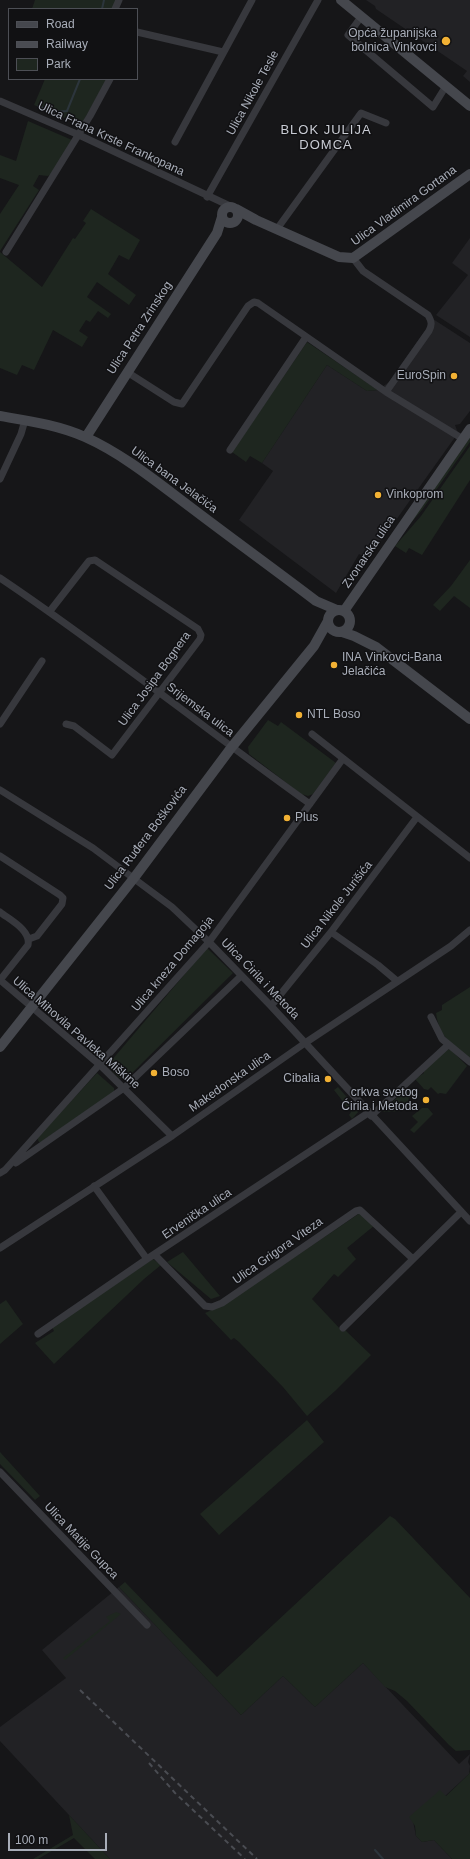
<!DOCTYPE html>
<meta charset="utf-8">
<style>
body{margin:0}
#map{position:relative;width:470px;height:1859px;overflow:hidden;background:#161618;font-family:Arial,sans-serif}
canvas{display:block}
.legend{position:absolute;left:8px;top:8px;width:130px;height:72px;box-sizing:border-box;background:#111113;border:1px solid #4d4f55;margin:0;padding:5px 7px;list-style:none;font-size:12px;color:#a8adb8}
.legend li{display:flex;align-items:center;gap:8px;height:20px}
.legend b{width:20px;border:1px solid #4d4f55}
.scale{position:absolute;left:8px;top:1833px;width:99px;height:18px;box-sizing:border-box;border:2px solid #a8adb8;border-top:0;padding-left:5px;font-size:12px;line-height:14px;white-space:nowrap;color:#a8adb8;-webkit-text-stroke:3px #111113;paint-order:stroke}
</style>
<div id="map">
<canvas width="470" height="1859"></canvas>
<ul class="legend">
<li><b style="height:5px;background:#45474d"></b>Road</li>
<li><b style="height:5px;background:#4a4c52"></b>Railway</li>
<li><b style="height:11px;background:#1e261f"></b>Park</li>
</ul>
<div class="scale">100 m</div>
</div>
<script>
const context = document.querySelector('canvas').getContext('2d');
context.lineJoin = 'round';
function paint(path, color) {
  context.fillStyle = color;
  context.fill(path, 'evenodd');
}
function trace(path, color, width, dash) {
  context.strokeStyle = color;
  context.lineWidth = width;
  context.lineCap = dash ? 'butt' : 'round';
  context.setLineDash(dash || []);
  context.stroke(path);
}
function write(font, color, halo, rows, align = 'center') {
  context.font = font + ' Arial,sans-serif';
  context.lineWidth = 3;
  context.setLineDash([]);
  context.textBaseline = 'middle';
  context.strokeStyle = halo;
  context.fillStyle = color;
  for (const [text, x, y, turn = 0] of rows) {
    context.save();
    context.translate(x, y);
    context.rotate((+turn || 0) * Math.PI / 180);
    context.textAlign = isNaN(turn) ? turn : align;
    if (halo) context.strokeText(text, 0, 0);
    context.fillText(text, 0, 0);
    context.restore();
  }
}
paint(new Path2D(`
 M366 0H470V82L463 76 467 71 376 9 375 6Z
 M470 238V337L436 315 468 275 452 263Z
 M433 319 470 343V411L460 424 455 425 458 433 391 527 367 558 359 554 336 593 239 520 273 471 262 463 327 365 367 391 378 390 389 382Z
 M119 1587 241 1715 283 1676 315 1707 363 1663 459 1764 470 1754 468 1762 470 1766 469 1774 445 1796 440 1791 413 1821 416 1836 422 1842 434 1840 452 1859H110L0 1741V1727L66 1678 42 1650Z`), '#222225');
paint(new Path2D(`
 M35 0H116L112 9H32Z
 M45 79H107L81 125 34 105Z
 M28 121 72 140 51 174 48 176 39 175 33 186 39 190 0 251V214L19 185 0 178V155L16 161Z
 M91 209 140 240 129 260 119 255 108 274 136 295 129 305 97 282 87 297 111 314 108 318 98 311 90 322 86 320 79 331 88 337 82 347 53 330 34 370 22 365 17 375 0 368V252L42 287 73 238 75 239 86 223 83 221Z
 M307 342 378 390 367 391 327 365 262 463 250 456 246 462 232 452Z
 M470 436V442L422 510 404 531Z
 M470 446V480L422 555 409 548 406 553 395 546 421 516Z
 M470 560V608L454 596 440 611 433 605 451 586Z
 M268 720 278 726 281 722 336 763 313 794 308 796 301 794 249 754 248 747Z
 M207 948 233 973 127 1078H119L110 1069 111 1061Z
 M470 987V1060C453 1046 439 1037 436 1013L442 1010V1005Z
 M447 1049 451 1050 467 1066 446 1094 440 1093 438 1094 431 1087 428 1090 424 1089 415 1079 424 1073V1070Z
 M97 1073 114 1088V1092L41 1142H39L37 1138Z
 M338 1087 359 1111 352 1119 349 1115 351 1112 334 1090Z
 M407 1088 412 1095 408 1099 412 1103 403 1111 382 1112Z
 M422 1108H428L433 1114 414 1133 410 1130 418 1122 412 1116Z
 M360 1213 375 1225 347 1248 356 1259 338 1277 334 1274 312 1299 343 1332 345 1330 371 1355 335 1391 307 1416 283 1387 239 1342 234 1338 231 1340 205 1313 225 1304Z
 M183 1252 220 1296 211 1299 167 1262Z
 M153 1259 161 1265 144 1279 54 1364 35 1343 54 1331 52 1327Z
 M6 1300 23 1324 0 1344V1304Z
 M307 1420 324 1442 219 1535 200 1514Z
 M0 1452 40 1496 35 1500 0 1464Z
 M390 1516 395 1519 470 1598V1750L456 1751 449 1745 407 1701 395 1691 385 1687 363 1663 315 1707 283 1676 241 1715 119 1587 125 1582 217 1677Z
 M116 1612 121 1614 65 1660 63 1658 110 1621 106 1617Z
 M470 1771V1859H452L434 1840 422 1842 416 1836 415 1826 409 1817 440 1790 446 1796 469 1774Z
 M69 1815 110 1859H95L74 1838 38 1859H33L73 1835Z`), '#1e261f');
trace(new Path2D(`
 M102 9 104 0
 M38 106 55 112 67 111 80 79
 M375 1850 383 1859`), '#2c353c', 2);
trace(new Path2D(`
 M115 9 119 0
 M361 17 348 35 433 107 446 86
 M137 32 223 52
 M0 101 79 135 230 206
 M175 142 252 0
 M207 197 318 0
 M277 229 361 113 386 123
 M6 252 90 116 110 79
 M353 258 363 271 428 315C432 322 432 325 429 331L386 392
 M127 372 174 402 182 404 248 306 254 302 258 303 386 392 463 439
 M230 450 306 337
 M0 479 21 434 25 420
 M0 578C106 649 206 730 310 804
 M50 611 89 561 95 560 198 629 201 635 200 639 112 755 74 726 66 724
 M0 724 42 661
 M312 734 470 858
 M0 790 93 848 172 907 209 942 271 1006 470 1221
 M0 856 60 895 63 898 62 904 37 936 29 939
 M0 912C10 920 31 930 28 945L0 980
 M331 932 378 965 397 981
 M0 980 100 1065 172 1136
 M271 1006 331 932 417 817
 M431 1017 442 1039 470 1062
 M371 1116 448 1045
 M16 1163 124 1088 241 976
 M0 1173 5 1170 209 942 342 760
 M94 1186 147 1259
 M0 1248 172 1136 305 1043 451 946 470 930
 M155 1255 205 1306 212 1307 222 1303 356 1211 360 1210 413 1259
 M343 1328 461 1212
 M38 1334 147 1259 368 1113
 M0 1472 147 1625`), '#37383d', 7);
trace(new Path2D(`
 M341 0 470 106
 M222 215a8 8 0 1 1 16 0a8 8 0 1 1-16 0Z
 M236 209 256 220 339 257 353 258 470 174
 M0 416C29 421 58 425 85 437 123 454 157 482 189 506 231 538 274 569 316 601L337 610
 M86 437 217 233 222 217
 M328 621a11 11 0 1 1 22 0a11 11 0 1 1-22 0Z
 M344 611 470 429
 M342 632 354 636 376 647 470 719
 M0 1047 134 878 231 748 314 646 328 621`), '#45474d', 10);
trace(new Path2D(`
 M80 1690 257 1859
 M149 1763 175 1793 245 1859`), '#4a4c52', 2, [5, 4]);
for (const [x, y, r, color] of [
 [446,41,5,"#f2b134"],
 [454,376,4,"#f2b134"],
 [378,495,4,"#f2b134"],
 [334,665,4,"#f2b134"],
 [299,715,4,"#f2b134"],
 [287,818,4,"#f2b134"],
 [154,1073,4,"#f2b134"],
 [328,1079,4,"#f2b134"],
 [426,1100,4,"#f2b134"]
]) {
  const dot = new Path2D();
  dot.arc(x, y, r, 0, 2 * Math.PI);
  context.fillStyle = color;
  context.fill(dot);
  trace(dot, '#111113', 1.5);
}
write('12px', '#a8adb8', '#111113', [
 ["Opća županijska",437,34,"right"],
 ["bolnica Vinkovci",437,48,"right"],
 ["EuroSpin",446,376,"right"],
 ["Vinkoprom",386,495],
 ["INA Vinkovci-Bana",342,658],
 ["Jelačića",342,672],
 ["NTL Boso",307,715],
 ["Plus",295,818],
 ["Boso",162,1073],
 ["Cibalia",320,1079,"right"],
 ["crkva svetog",418,1093,"right"],
 ["Ćirila i Metoda",418,1107,"right"]
], 'left');
write('12px', '#a8adb8', '#111113', [
 ["Ulica Nikole Tesle",253,93,-61],
 ["Ulica Frana Krste Frankopana",111,139,25],
 ["Ulica Vladimira Gortana",404,206,-36],
 ["Ulica Petra Zrinskog",140,328,-57],
 ["Ulica bana Jelačića",174,480,36],
 ["Zvonarska ulica",369,552,-56],
 ["Ulica Josipa Bognera",155,679,-54],
 ["Srijemska ulica",200,710,37],
 ["Ulica Ruđera Boškovića",146,838,-53],
 ["Ulica Nikole Jurišića",337,905,-52],
 ["Ulica kneza Domagoja",173,964,-50],
 ["Ulica Ćirila i Metoda",260,979,46],
 ["Ulica Mihovila Pavleka Miškine",76,1033,41],
 ["Makedonska ulica",230,1082,-35],
 ["Ervenička ulica",197,1214,-34],
 ["Ulica Grigora Viteza",278,1251,-35],
 ["Ulica Matije Gupca",81,1541,46]
]);
context.letterSpacing = '1px';
write('13px', '#c9ccd4', '#111113', [
 ["BLOK JULIJA",326,130],
 ["DOMCA",326,145]
]);
context.letterSpacing = '0px';
</script>
